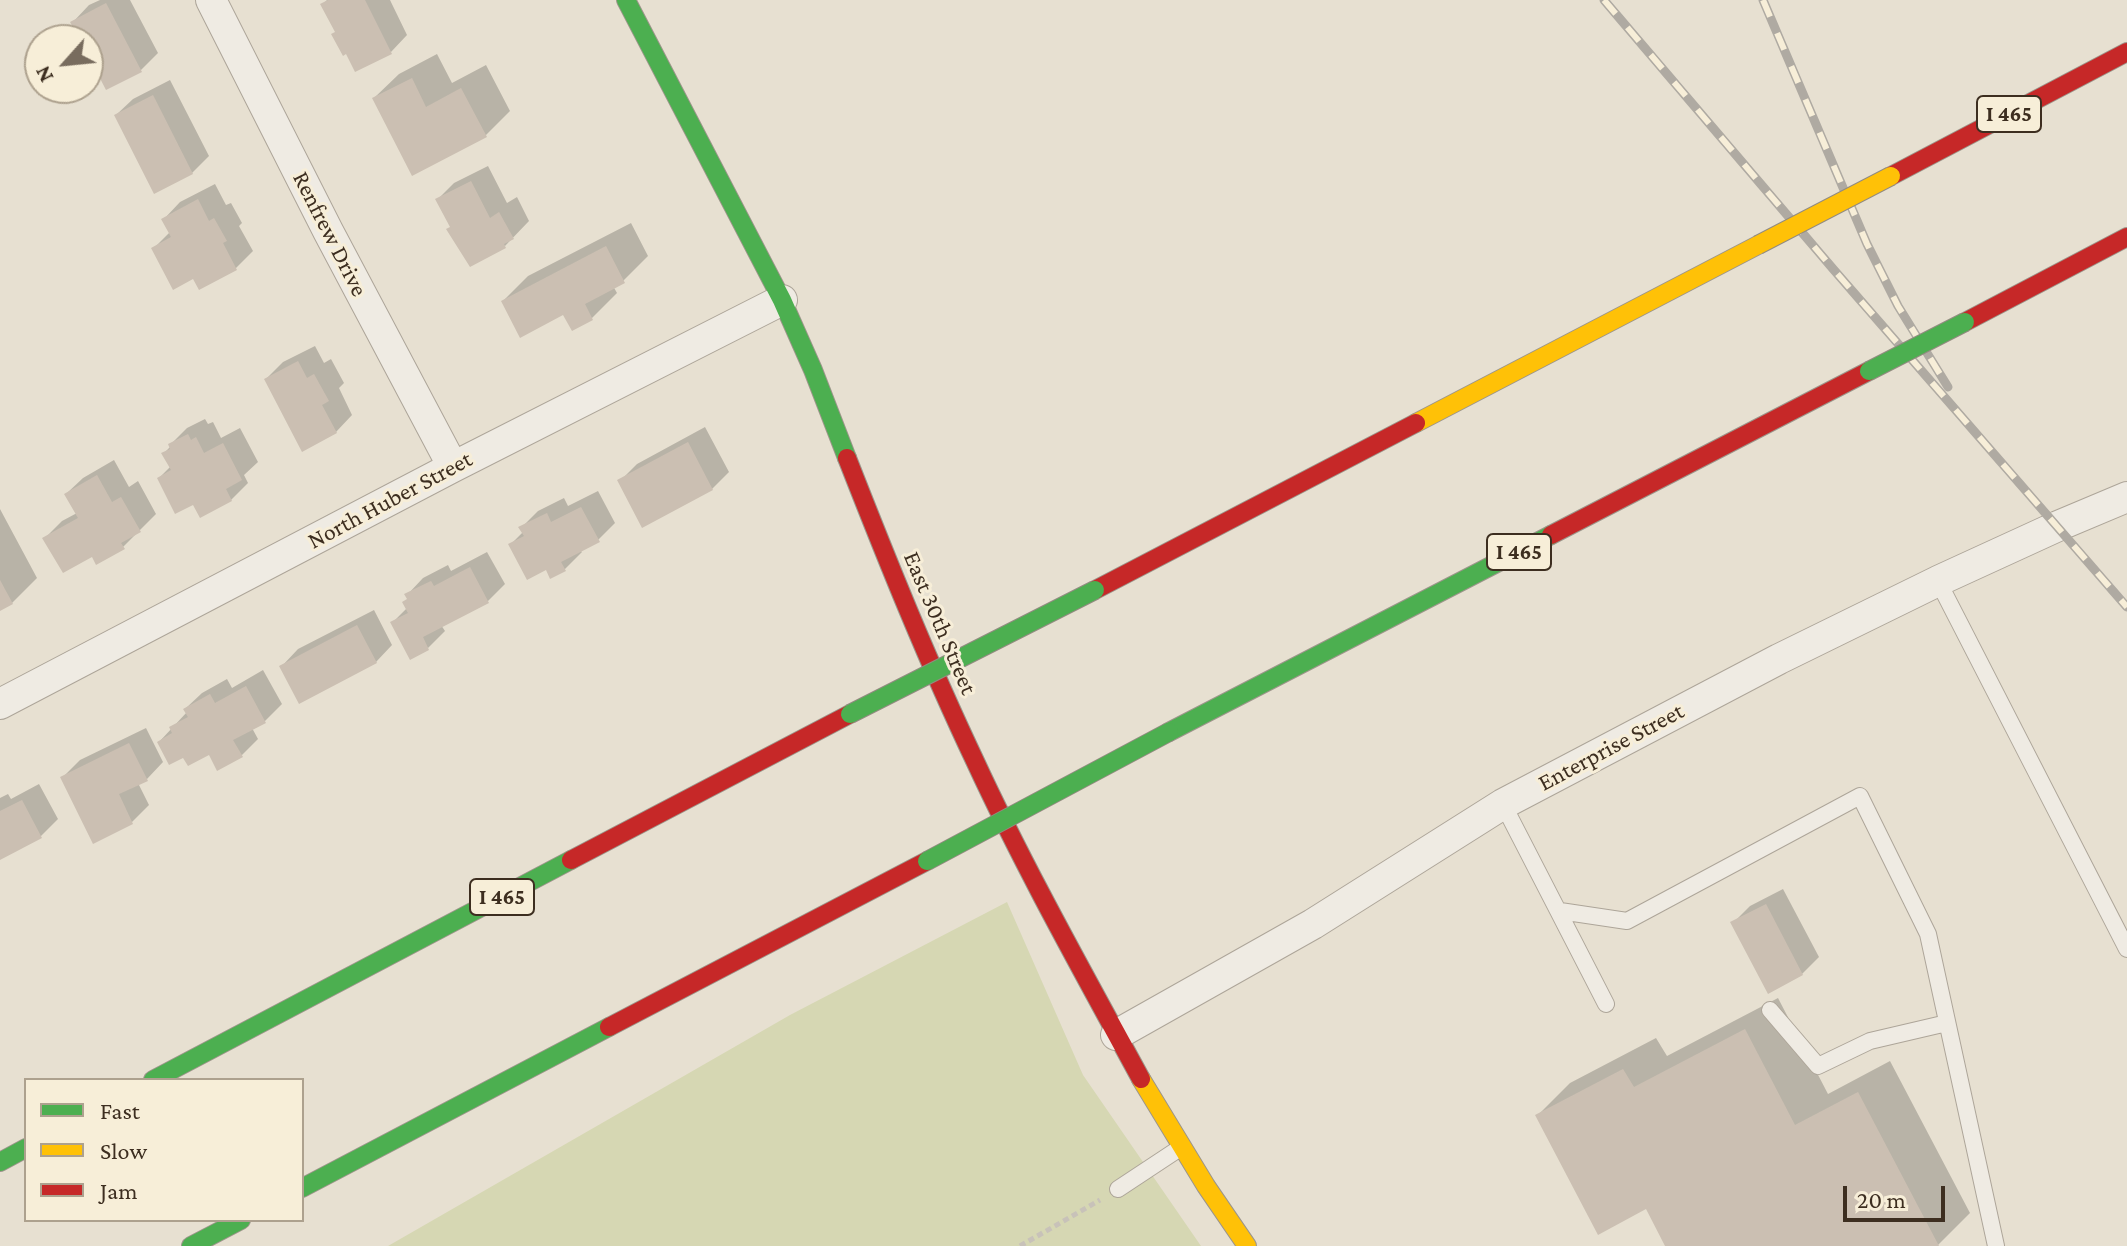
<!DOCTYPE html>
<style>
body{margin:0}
#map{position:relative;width:2127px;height:1246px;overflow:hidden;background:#e7e0d1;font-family:"Crimson Pro",serif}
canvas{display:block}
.legend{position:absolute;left:24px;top:1078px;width:280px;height:144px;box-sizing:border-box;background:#f7eed8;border:2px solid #ada18e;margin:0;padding:10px 14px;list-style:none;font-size:24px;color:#3d2e20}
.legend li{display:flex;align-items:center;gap:16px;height:40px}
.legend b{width:40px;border:2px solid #ada18e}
.north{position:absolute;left:24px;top:24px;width:80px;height:80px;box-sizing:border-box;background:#f7eed8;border:2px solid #ada18e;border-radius:50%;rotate:243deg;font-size:22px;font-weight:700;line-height:32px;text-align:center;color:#3d2e20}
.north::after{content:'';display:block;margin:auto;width:28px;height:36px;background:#786c5e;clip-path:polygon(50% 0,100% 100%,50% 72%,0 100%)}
.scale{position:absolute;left:1843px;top:1186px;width:102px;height:36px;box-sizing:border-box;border:4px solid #3d2e20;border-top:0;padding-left:10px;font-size:24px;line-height:28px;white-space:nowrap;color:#3d2e20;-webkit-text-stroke:6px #f7eed8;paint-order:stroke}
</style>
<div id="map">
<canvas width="2127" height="1246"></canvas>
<ul class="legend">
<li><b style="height:10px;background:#4caf50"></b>Fast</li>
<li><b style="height:10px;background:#ffc107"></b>Slow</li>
<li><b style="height:10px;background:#c62828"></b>Jam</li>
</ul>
<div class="north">N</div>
<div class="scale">20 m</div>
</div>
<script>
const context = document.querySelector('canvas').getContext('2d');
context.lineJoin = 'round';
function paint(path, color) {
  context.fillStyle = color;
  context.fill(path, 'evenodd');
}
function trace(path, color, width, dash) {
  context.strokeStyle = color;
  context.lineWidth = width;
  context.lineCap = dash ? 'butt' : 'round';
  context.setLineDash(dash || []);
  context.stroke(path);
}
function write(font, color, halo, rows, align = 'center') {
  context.font = font + ' "Crimson Pro",serif';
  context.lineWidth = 6;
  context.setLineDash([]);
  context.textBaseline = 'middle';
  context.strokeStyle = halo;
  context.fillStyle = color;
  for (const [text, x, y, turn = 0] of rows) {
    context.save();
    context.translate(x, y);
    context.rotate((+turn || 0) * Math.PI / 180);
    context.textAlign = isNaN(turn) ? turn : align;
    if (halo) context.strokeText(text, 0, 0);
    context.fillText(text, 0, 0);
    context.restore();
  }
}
paint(new Path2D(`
 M1007 902 1083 1075 1201 1246H388L790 1015Z`), '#d6d7b3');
paint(new Path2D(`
 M100 0H130L158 53 141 70 107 88 88 51V40H82L73 22 89 5Z
 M327 0H390L407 35 391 52 337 31 323 4Z
 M437 54 452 83 486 65 510 111 485 136 374 98 399 74Z
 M170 80 209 156 192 173 116 115 133 99Z
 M488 166 507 203 517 197 529 221 505 246 451 226 437 200 454 183Z
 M215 184 226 205 231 203 242 223 239 226 253 251 236 268 200 287 194 277 154 248 170 232 164 219 180 202Z
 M631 223 648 256 623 281 613 286 617 293 592 318 503 301 528 276Z
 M315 346 324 363 331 359 344 383 339 388 352 415 336 432 266 379 283 362Z
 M205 419 208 424 213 422 221 438 240 428 258 462 244 475 248 483 231 500 194 502 159 478 171 466 164 453 171 446 170 445 187 428Z
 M705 427 729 472 712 489 620 481 637 464Z
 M114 460 129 487 138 481 156 514 123 547 93 554 45 538 62 521 77 513 66 494 83 478Z
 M598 491 615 523 598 540 580 550 582 552 565 569 547 567 510 545 523 532 521 528 538 511 564 498 568 506Z
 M0 509 37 578 12 603 0 609Z
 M487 552 505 584 488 601 441 625 445 631 428 648 393 622 407 608 409 598 407 595 423 578 448 565 451 571Z
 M374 610 392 645 376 662 282 666 298 649Z
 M263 670 282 704 265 721 252 728 258 739 242 755 209 752 184 755 159 742 187 712 185 709 202 693 227 679 232 688Z
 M146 728 163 762 147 779 138 783 149 805 132 822 94 841 63 777 80 760Z
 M39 784 58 819 41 836 0 857V798L8 794 11 799Z
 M1783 889 1819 957 1802 974 1733 923 1750 906Z
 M1778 998 1828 1094 1890 1061 1970 1213 1938 1245 1668 1246 1647 1207 1537 1116 1570 1083 1656 1038 1667 1056Z`), '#0003');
paint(new Path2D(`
 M328 0H365L392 54 355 72 346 54 343 56 331 34 335 32 320 4Z
 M106 3 142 72 106 90 88 55V40H80L70 22Z
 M412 78 426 107 461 88 487 137 412 176 372 98Z
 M153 95 193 174 154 194 114 115Z
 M471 181 490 218 499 212 514 239 504 244 506 248 470 267 446 229 450 227 435 199Z
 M198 199 209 221 214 218 227 241 223 243 237 270 199 290 193 279 173 290 151 248 171 237 161 219Z
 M606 246 625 283 585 304 593 320 572 331 563 315 520 338 501 301Z
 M298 361 307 378 314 374 329 401 322 405 337 433 302 452 264 379Z
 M188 434 191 440 196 437 204 453 223 443 242 480 226 489 232 501 200 518 193 505 175 514 157 478 171 470 161 453 170 449 168 444Z
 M688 442 713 490 642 528 617 480Z
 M97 475 112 502 121 497 141 532 121 543 125 549 96 565 92 557 63 573 42 538 78 518 64 494Z
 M581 507 600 542 561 562 566 571 550 579 546 570 527 580 508 544 524 536 518 527 547 513 551 522Z
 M470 567 489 603 423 637 429 650 410 660 390 622 408 613 402 602 407 599 404 594 431 581 434 586Z
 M0 580 13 604 0 611Z
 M357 625 377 663 299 704 279 666Z
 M246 686 266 723 233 740 243 757 217 771 209 755 188 766 183 758 169 765 157 742 172 733 169 727 188 717 183 709 210 694 215 703Z
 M129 743 148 781 119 794 133 824 93 844 60 777Z
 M22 800 42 838 0 860V811Z
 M1766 904 1803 975 1768 994 1730 922Z
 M1745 1029 1795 1125 1858 1092 1939 1246H1665L1646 1209 1598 1235 1535 1115 1623 1069 1634 1087Z`), '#cbbfb2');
const lane = new Path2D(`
 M1938 581 2127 949
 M1503 804 1606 1004
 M1560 911 1627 921 1860 796 1928 934 1996 1246
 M1770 1010 1818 1066 1870 1041 1947 1023
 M1118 1189 1180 1148`);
const street = new Path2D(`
 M211 0 328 231 453 467
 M0 704 453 467 782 300
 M1116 1035 1313 924 1503 804 1779 659 1938 581 2058 526 2127 497`);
const fast = new Path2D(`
 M626 0 782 300 813 370 847 458
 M1169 732 1551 535
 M153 1080 571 860
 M0 1162 26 1148
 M302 1188 609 1027
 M191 1246 241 1220`);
const slow = new Path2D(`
 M1416 423 1758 245
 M1141 1079 1206 1186 1247 1246`);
const jam = new Path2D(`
 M1891 176 2127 52
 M1965 322 2127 237
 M847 458C887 560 928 662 975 761 1025 869 1084 974 1141 1079
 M1551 535 1869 371
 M1095 590 1416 423
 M571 860 850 714
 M609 1027 927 861`);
trace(lane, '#ada599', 18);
trace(street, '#ada599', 32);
trace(fast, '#9c958a', 20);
trace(slow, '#9c958a', 20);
trace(jam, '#9c958a', 20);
trace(new Path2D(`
 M1020 1246 1100 1200`), '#c8c2b9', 5, [6, 4]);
trace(lane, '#efebe3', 16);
trace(street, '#efebe3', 30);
trace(fast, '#4caf50', 18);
trace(slow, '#ffc107', 18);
trace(jam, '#c62828', 18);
const rail = new Path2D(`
 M1604 0 1834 270 2127 607
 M1763 0 1867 244 1898 306 1948 387`);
trace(rail, '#afaaa2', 9);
trace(rail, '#f7eed8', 6, [18]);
const fastBridge = new Path2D(`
 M1869 371 1965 322
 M850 714 1095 590
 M927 861 1169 732`);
const slowBridge = new Path2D(`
 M1758 245 1891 176`);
trace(fastBridge, '#928b80', 20, []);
trace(slowBridge, '#928b80', 20, []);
trace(fastBridge, '#4caf50', 18);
trace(slowBridge, '#ffc107', 18);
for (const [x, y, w] of [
 [2009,114,64],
 [1519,552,64],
 [502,897,64]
]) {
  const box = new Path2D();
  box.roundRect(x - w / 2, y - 18, w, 36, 6);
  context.fillStyle = '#f7eed8';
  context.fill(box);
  trace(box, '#3d2e20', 2);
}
write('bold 22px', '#3d2e20', null, [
 ["I 465",2009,114],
 ["I 465",1519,552],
 ["I 465",502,897]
]);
write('24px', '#3d2e20', '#f7eed8', [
 ["Renfrew Drive",330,234,63],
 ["North Huber Street",390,500,-28],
 ["East 30th Street",940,623,67],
 ["Enterprise Street",1611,747,-28]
]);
</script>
